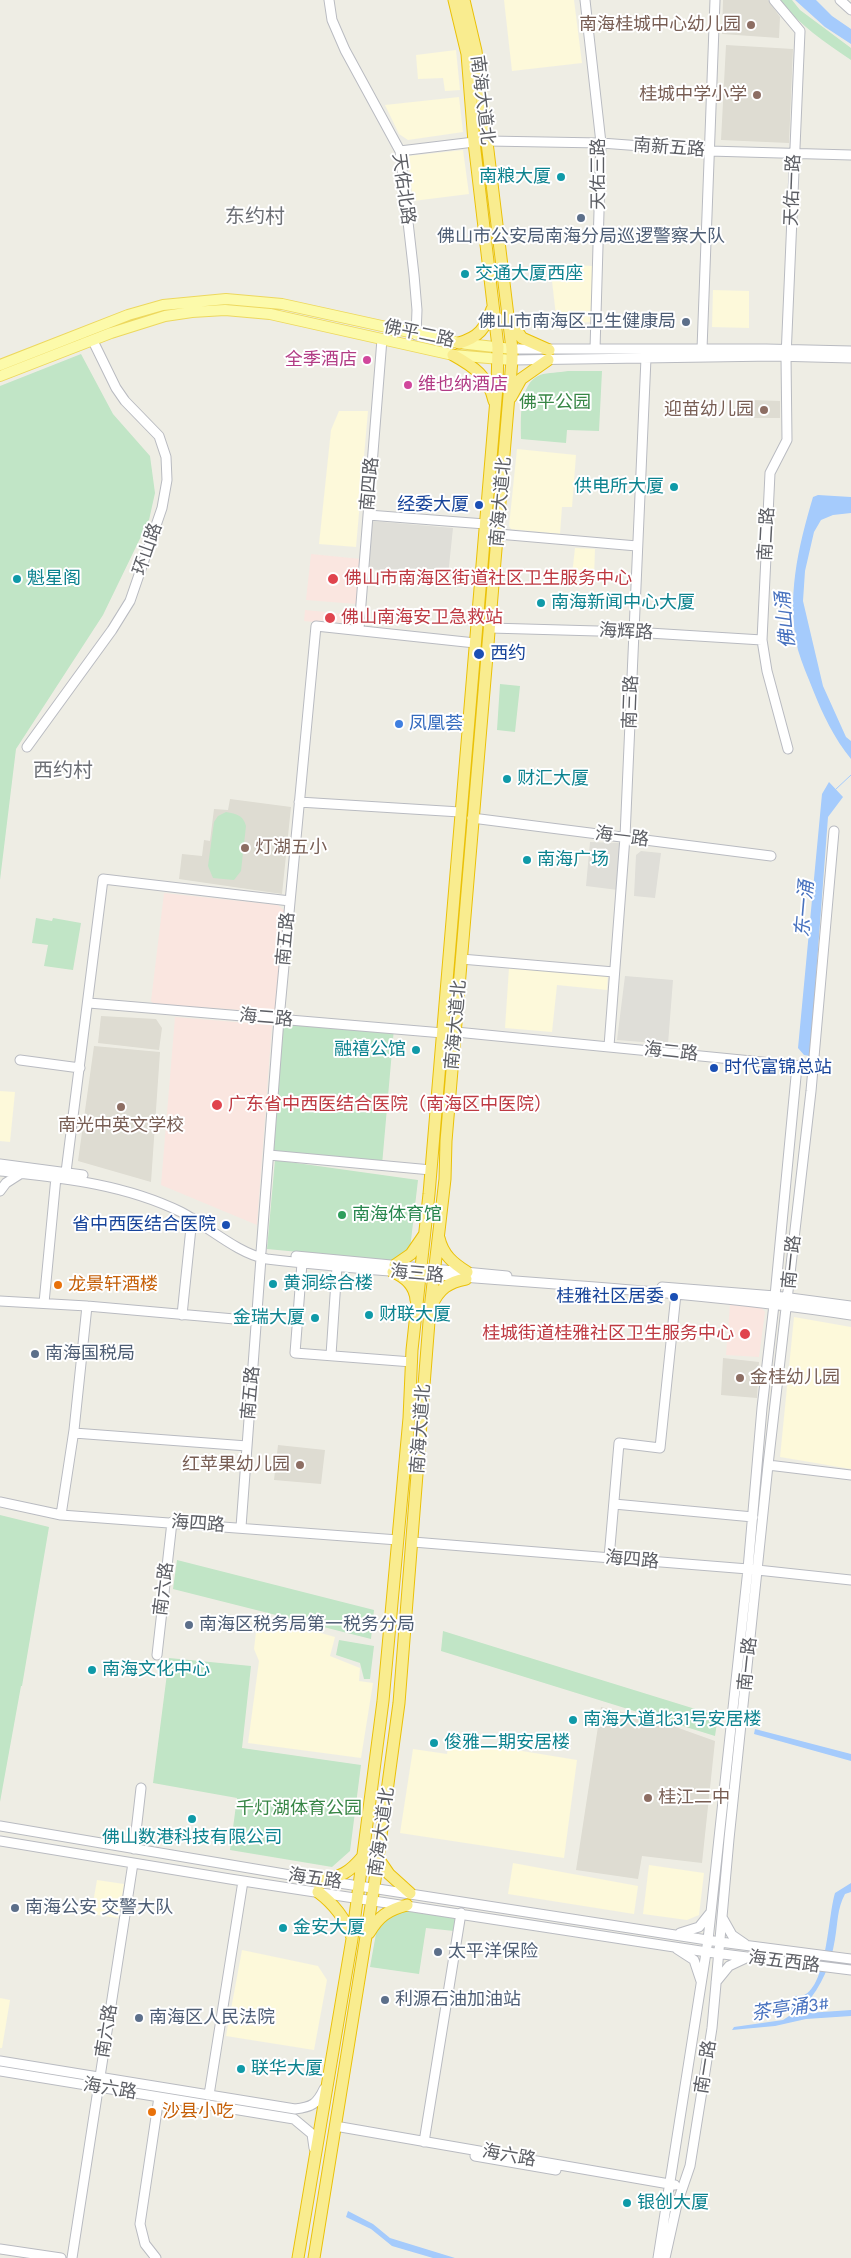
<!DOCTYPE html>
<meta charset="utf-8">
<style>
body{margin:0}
canvas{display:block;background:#eeede4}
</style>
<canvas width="851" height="2258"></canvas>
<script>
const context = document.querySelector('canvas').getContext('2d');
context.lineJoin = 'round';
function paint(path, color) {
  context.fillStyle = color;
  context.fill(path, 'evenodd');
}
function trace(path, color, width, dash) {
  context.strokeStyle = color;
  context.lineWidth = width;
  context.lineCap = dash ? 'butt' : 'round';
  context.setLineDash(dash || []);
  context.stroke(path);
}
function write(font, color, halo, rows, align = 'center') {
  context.font = font + ' Karla,"Noto Sans SC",sans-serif';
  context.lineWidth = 4;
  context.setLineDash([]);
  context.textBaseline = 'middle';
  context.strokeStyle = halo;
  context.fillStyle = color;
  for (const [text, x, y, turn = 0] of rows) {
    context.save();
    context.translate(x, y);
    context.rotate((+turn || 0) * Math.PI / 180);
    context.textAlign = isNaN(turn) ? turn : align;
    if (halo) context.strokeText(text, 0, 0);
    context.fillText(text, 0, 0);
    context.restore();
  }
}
paint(new Path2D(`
 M504 0H574L582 63 512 71Z
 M456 50 460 90 445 91 443 78 418 79 416 55Z
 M459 97 463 132 408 140 399 134 385 105Z
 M463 150 469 194 413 201 408 156Z
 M550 264 593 266 591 322 557 324Z
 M713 290 749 291V328L712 327Z
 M339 411H368L356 547 319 544 331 430Z
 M517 449 576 455 572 507H562L560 534 511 529 509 526Z
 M575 548 595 549 594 578 572 575Z
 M509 968 608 974 607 990 557 985 552 1032 505 1028Z
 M0 1091 15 1092 10 1142 0 1141Z
 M794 1317 851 1327V1469L780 1457Z
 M258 1615 335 1637 330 1656 360 1668 359 1681 373 1683 361 1758 248 1743 259 1661 254 1649Z
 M449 1739 577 1760 564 1858 400 1833 413 1749 447 1754Z
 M513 1863 638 1886 634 1914 508 1894Z
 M649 1865 704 1873 699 1915 687 1920 643 1914Z
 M97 1880 124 1884 118 1918 91 1914Z
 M242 1950 318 1966 327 1980 314 2050 226 2036Z
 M0 1998 10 2000 2 2048H0Z`), '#fdf9da');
paint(new Path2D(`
 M372 521 453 528 448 576 369 569Z
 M590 842 620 843 618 890 586 886Z
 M641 851 661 853 655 898 634 896 636 855Z
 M625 976 673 980 668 1044 617 1040Z`), '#dfded8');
paint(new Path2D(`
 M723 0H768L780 17 779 38 722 34Z
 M726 45 793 49 789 143 721 140Z
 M750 400 780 401V418H748Z
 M230 799 291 807 282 894 179 879 182 854 202 856 204 840 210 841 214 809 228 810Z
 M101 1016 156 1019 162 1028 159 1050 98 1043Z
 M94 1046 160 1052 151 1182 78 1161Z
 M723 1358 759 1362 757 1398 721 1395Z
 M278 1445 325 1450 321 1484 274 1480Z
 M601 1707 659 1721 715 1741 702 1863 642 1856 638 1879 576 1870Z`), '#dedcd2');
paint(new Path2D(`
 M311 554 361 559 356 604 306 600Z
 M305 610 357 615 356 623 351 626 304 621Z
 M164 893 278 905 285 911 275 1010 270 1012 154 1004 151 1001Z
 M175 1017 272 1025 257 1225 161 1185Z
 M730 1304 761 1307 765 1312 759 1357 726 1355Z`), '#fae6e0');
paint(new Path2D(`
 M779 0H792L800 10 851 48V60C824 42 800 25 779 0Z
 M81 354 113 414 150 456 155 493 149 520 103 615 16 749 0 880V386Z
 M568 371H602L599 431 567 430 566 443 521 439C521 420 518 384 540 375 548 372 559 373 568 371Z
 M500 684 520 686 515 732 497 730Z
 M226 812C237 814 243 815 246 826L241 871 234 880 213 878 208 866 214 822 218 816Z
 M36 918 52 921 53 918 81 923 73 970 44 966 48 945 32 943Z
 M279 1019 394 1028 382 1165 269 1155Z
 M275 1160 418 1180 410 1249 395 1261 267 1249Z
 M0 1515 49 1527 22 1686H21L0 1802Z
 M177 1560 374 1610 371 1639 173 1589Z
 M443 1631 718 1716 715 1736 441 1651Z
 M339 1640 374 1646 370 1679H364L360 1663 336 1655Z
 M169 1658 251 1666 242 1748 361 1765 350 1851 332 1867 230 1850 237 1798 153 1783Z
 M401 1910 457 1918 454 1931 426 1928 419 1974 370 1967 377 1928 384 1917Z`), '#c1e5c6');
paint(new Path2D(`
 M795 0H816L832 16 851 29V44L825 27Z
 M818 495 851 497V513L833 515 821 520 814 532 805 571 803 601 823 686 846 737 851 741V759C834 738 823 715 813 690 808 677 802 664 798 650 786 598 798 548 813 497Z
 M829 782 843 797 828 817 810 1056 804 1055 798 1048 822 794Z
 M755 1729 851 1754V1761L754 1734Z
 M851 1883V1892L845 1894C837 1909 838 1922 835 1939 831 1964 822 1986 805 2005L808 2013 851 2010V2016L806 2019 775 2026 732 2030 734 2027 783 2020 789 2016 795 1996C799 1996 803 1996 806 1994 827 1981 828 1916 835 1893Z
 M348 2211 373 2224 390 2238 455 2258H433L392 2246 371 2229 346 2217Z`), '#a5cbfc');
trace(new Path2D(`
 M835 790 851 775`), '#a5cbfc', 1);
const secondary = new Path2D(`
 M329 0 332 20 345 50 400 151 414 275 417 310 416 335
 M585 0 601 143 595 349
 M774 0 800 31 786 357 787 440 770 473 762 640 767 671 788 749
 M840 0 851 10
 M488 141 601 143 709 151 851 155
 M400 151 474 142
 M512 349H766L851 351
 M702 349 715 0
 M512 360 774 356 851 358
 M368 515 485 524
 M498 534 637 546
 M490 628 633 632 762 640
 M359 629 382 339
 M27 747 112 630 130 601 162 508 167 480 166 457 159 436 125 401 116 388 93 341
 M299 802 460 812
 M472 818 771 856
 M461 959 614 972
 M89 1003 443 1033
 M456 1032 813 1067
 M609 1046 625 837 646 358
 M20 1060 80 1068
 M269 1155 431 1170
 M0 1164 83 1175
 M0 1171C62 1178 124 1184 181 1212 208 1226 238 1254 267 1259 462 1282 658 1285 851 1315
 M66 1172 103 879 290 901
 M0 1191 6 1183 20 1174
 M261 1252 279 1019 316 626 475 643
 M296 1256 507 1276
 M302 1263 295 1353 412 1362
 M662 1287 775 1296 851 1306
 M0 1301 87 1306 257 1321
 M44 1303 56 1177
 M182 1315 192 1218
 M331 1355 337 1266
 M74 1433 247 1446
 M768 1465 851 1475
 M0 1502 61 1515 398 1540
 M614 1504 753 1517
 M61 1515 74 1430 87 1306
 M241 1527 261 1258
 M413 1542 748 1569 851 1580
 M609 1558 619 1443 660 1448 676 1294
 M157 1655 172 1522
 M0 1826 320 1880 720 1942 851 1959
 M0 1841 230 1879 707 1952 851 1970
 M134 1849 141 1788
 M723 1919 732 1935 745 1944
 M680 1933 699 1927 711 1912
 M677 1949 694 1960 701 1981
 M716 1982 729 1966 746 1958
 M0 2061 295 2109C312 2107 317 2104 324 2089
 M0 2071 294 2119 312 2134 314 2148
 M209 2095 243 1881
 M335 2126 675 2185
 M424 2142 461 1913
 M475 2156 556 2170
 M0 2249 61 2258
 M72 2258 133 1863
 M156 2258 145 2244 140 2224 159 2097
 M658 2258 708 1940 748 1569 762 1408 775 1296 797 1066
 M665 2258 677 2204 690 2166 712 2028 729 1839 768 1465 811 1091 834 831`);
const primary = new Path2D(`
 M0 365 128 315 163 305 226 299 282 304 459 343 512 349
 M0 376 111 333 165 316 192 312 225 310 270 314 453 355 512 360`);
const highway = new Path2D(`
 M510 321 522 338 549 350
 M459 343C479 337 485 329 492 309
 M453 355C473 366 489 377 494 401
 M511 397 521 379 548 360
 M439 1238C443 1255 453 1263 467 1272
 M395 1265 411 1254 424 1235
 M393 1272C405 1277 415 1286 416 1300
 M432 1305C439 1289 449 1282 466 1279
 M378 1858 389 1874 410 1893
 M320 1880C340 1878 350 1872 363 1856
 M318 1892C334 1904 345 1918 352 1937
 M369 1933C379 1916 388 1910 407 1905
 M298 2258 352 1939 383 1701 409 1418 412 1350 429 1194 497 387 498 347 474 142 467 54 454 0
 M314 2258 374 1887 399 1703 430 1309 445 1179 446 1141 512 360V349L476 51 464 0`);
trace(secondary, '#b9bbc1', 11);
trace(primary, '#edd85e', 12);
trace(highway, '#eac108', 13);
trace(secondary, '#fff', 9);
trace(primary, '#fcfaaa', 10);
trace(highway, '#f9ec8f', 11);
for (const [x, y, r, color] of [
 [751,25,5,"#8d6e63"],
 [757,95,5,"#8d6e63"],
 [561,177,5,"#0f9aa8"],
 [581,218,5,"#5c6f8a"],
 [465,274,5,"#0f9aa8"],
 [686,322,5,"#5c6f8a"],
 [367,360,5,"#d1479c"],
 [408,385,5,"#d1479c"],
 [764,410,5,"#8d6e63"],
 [674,487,5,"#0f9aa8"],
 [479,505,5,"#1a4fb4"],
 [17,579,5,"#0f9aa8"],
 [333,579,6,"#e0444e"],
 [541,603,5,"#0f9aa8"],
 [330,618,6,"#e0444e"],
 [479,654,6,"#1a4fb4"],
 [399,724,5,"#3f7fe0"],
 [507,779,5,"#0f9aa8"],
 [245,848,5,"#8d6e63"],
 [527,860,5,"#0f9aa8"],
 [416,1050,5,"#0f9aa8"],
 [714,1068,5,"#1a4fb4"],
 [217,1105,6,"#e0444e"],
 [121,1107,5,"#8d6e63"],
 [342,1215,5,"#2e9e5b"],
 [226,1225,5,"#1a4fb4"],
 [273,1284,5,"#0f9aa8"],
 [58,1285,5,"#e8710a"],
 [674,1297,5,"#1a4fb4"],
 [369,1315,5,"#0f9aa8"],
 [315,1318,5,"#0f9aa8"],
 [745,1334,6,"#e0444e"],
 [35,1354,5,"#5c6f8a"],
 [740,1378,5,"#8d6e63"],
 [300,1465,5,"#8d6e63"],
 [189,1625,5,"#5c6f8a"],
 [92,1670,5,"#0f9aa8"],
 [573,1720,5,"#0f9aa8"],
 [434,1743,5,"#0f9aa8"],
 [648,1798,5,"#8d6e63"],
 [192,1819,5,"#0f9aa8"],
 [15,1908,5,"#5c6f8a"],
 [283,1928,5,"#0f9aa8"],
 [438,1952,5,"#5c6f8a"],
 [385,2000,5,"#5c6f8a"],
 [139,2018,5,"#5c6f8a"],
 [241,2069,5,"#0f9aa8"],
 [152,2112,5,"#e8710a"],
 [627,2203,5,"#0f9aa8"]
]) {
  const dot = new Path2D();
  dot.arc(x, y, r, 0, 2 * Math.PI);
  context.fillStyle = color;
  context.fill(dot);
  trace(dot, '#fff', 2);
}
write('18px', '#785e54', '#fff', [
 ["南海桂城中心幼儿园",741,25],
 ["桂城中学小学",747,95],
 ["迎苗幼儿园",754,410],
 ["灯湖五小",255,848,"left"],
 ["南光中英文学校",121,1126,"center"],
 ["金桂幼儿园",750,1378,"left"],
 ["红苹果幼儿园",290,1465],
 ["桂江二中",658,1798,"left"]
], 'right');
write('18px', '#5c5e64', '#fff', [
 ["南海大道北",482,100,83],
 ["南新五路",669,148,4],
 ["天佑三路",599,174,-90],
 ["天佑北路",403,189,82],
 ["天佑一路",793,190,-88],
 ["佛平二路",419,334,12],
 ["南四路",370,484,-85],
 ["南海大道北",501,502,-85],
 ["南二路",767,534,-87],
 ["环山路",148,549,-71],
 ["海辉路",626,632,3],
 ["南三路",631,702,-88],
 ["海一路",622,837,7],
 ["南五路",286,939,-85],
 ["海二路",266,1018,5],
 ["南海大道北",456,1025,-85],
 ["海二路",671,1052,6],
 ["南一路",792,1262,-84],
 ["海三路",417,1274,5],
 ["南五路",251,1393,-85],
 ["南海大道北",421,1429,-86],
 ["海四路",198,1524,4],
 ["海四路",632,1560,5],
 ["南六路",164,1589,-83],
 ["南一路",748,1664,-84],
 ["南海大道北",382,1832,-82],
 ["海五路",315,1879,8],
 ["海五西路",784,1962,7],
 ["南六路",107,2031,-81],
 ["南一路",706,2067,-81],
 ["海六路",110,2089,9],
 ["海六路",509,2156,10]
]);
write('18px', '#0d838f', '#fff', [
 ["南粮大厦",551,177,"right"],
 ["交通大厦西座",475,274],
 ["供电所大厦",664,487,"right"],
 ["魁星阁",27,579],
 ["南海新闻中心大厦",551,603],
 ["财汇大厦",517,779],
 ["南海广场",537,860],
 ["融禧公馆",406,1050,"right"],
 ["黄洞综合楼",283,1284],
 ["财联大厦",379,1315],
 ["金瑞大厦",305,1318,"right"],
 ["南海文化中心",102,1670],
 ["南海大道北31号安居楼",583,1720],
 ["俊雅二期安居楼",444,1743],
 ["佛山数港科技有限公司",192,1838,"center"],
 ["金安大厦",293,1928],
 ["联华大厦",251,2069],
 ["银创大厦",637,2203]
], 'left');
write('18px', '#4e5e75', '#fff', [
 ["佛山市公安局南海分局巡逻警察大队",581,237,"center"],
 ["佛山市南海区卫生健康局",676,322,"right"],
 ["南海国税局",45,1354],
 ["南海区税务局第一税务分局",199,1625],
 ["南海公安 交警大队",25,1908],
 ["太平洋保险",448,1952],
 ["利源石油加油站",395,2000],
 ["南海区人民法院",149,2018]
], 'left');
write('18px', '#b23c85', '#fff', [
 ["全季酒店",357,360],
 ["维也纳酒店",418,385,"left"]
], 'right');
write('18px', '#388646', '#fff', [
 ["佛平公园",555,403],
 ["千灯湖体育公园",299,1809]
]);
write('18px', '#164399', '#fff', [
 ["经委大厦",469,505],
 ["西约",490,654,"left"],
 ["时代富锦总站",724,1068,"left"],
 ["省中西医结合医院",216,1225],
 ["桂雅社区居委",664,1297]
], 'right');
write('18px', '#be3a42', '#fff', [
 ["佛山市南海区街道社区卫生服务中心",344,579],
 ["佛山南海安卫急救站",341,618],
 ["广东省中西医结合医院（南海区中医院）",228,1105],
 ["桂城街道桂雅社区卫生服务中心",734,1334,"right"]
], 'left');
write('18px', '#366cbe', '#fff', [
 ["凤凰荟",409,724]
], 'left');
write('18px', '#27864d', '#fff', [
 ["南海体育馆",352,1215]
], 'left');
write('18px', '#c56008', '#fff', [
 ["龙景轩酒楼",68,1285],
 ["沙县小吃",162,2112]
], 'left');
write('italic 19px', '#4872bf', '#fff', [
 ["佛山涌",786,620,-96],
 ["东一涌",805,909,-85],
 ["茶亭涌3#",790,2009,-8]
]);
write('20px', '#6d7076', '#fff', [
 ["东约村",255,217],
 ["西约村",63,771]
]);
</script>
